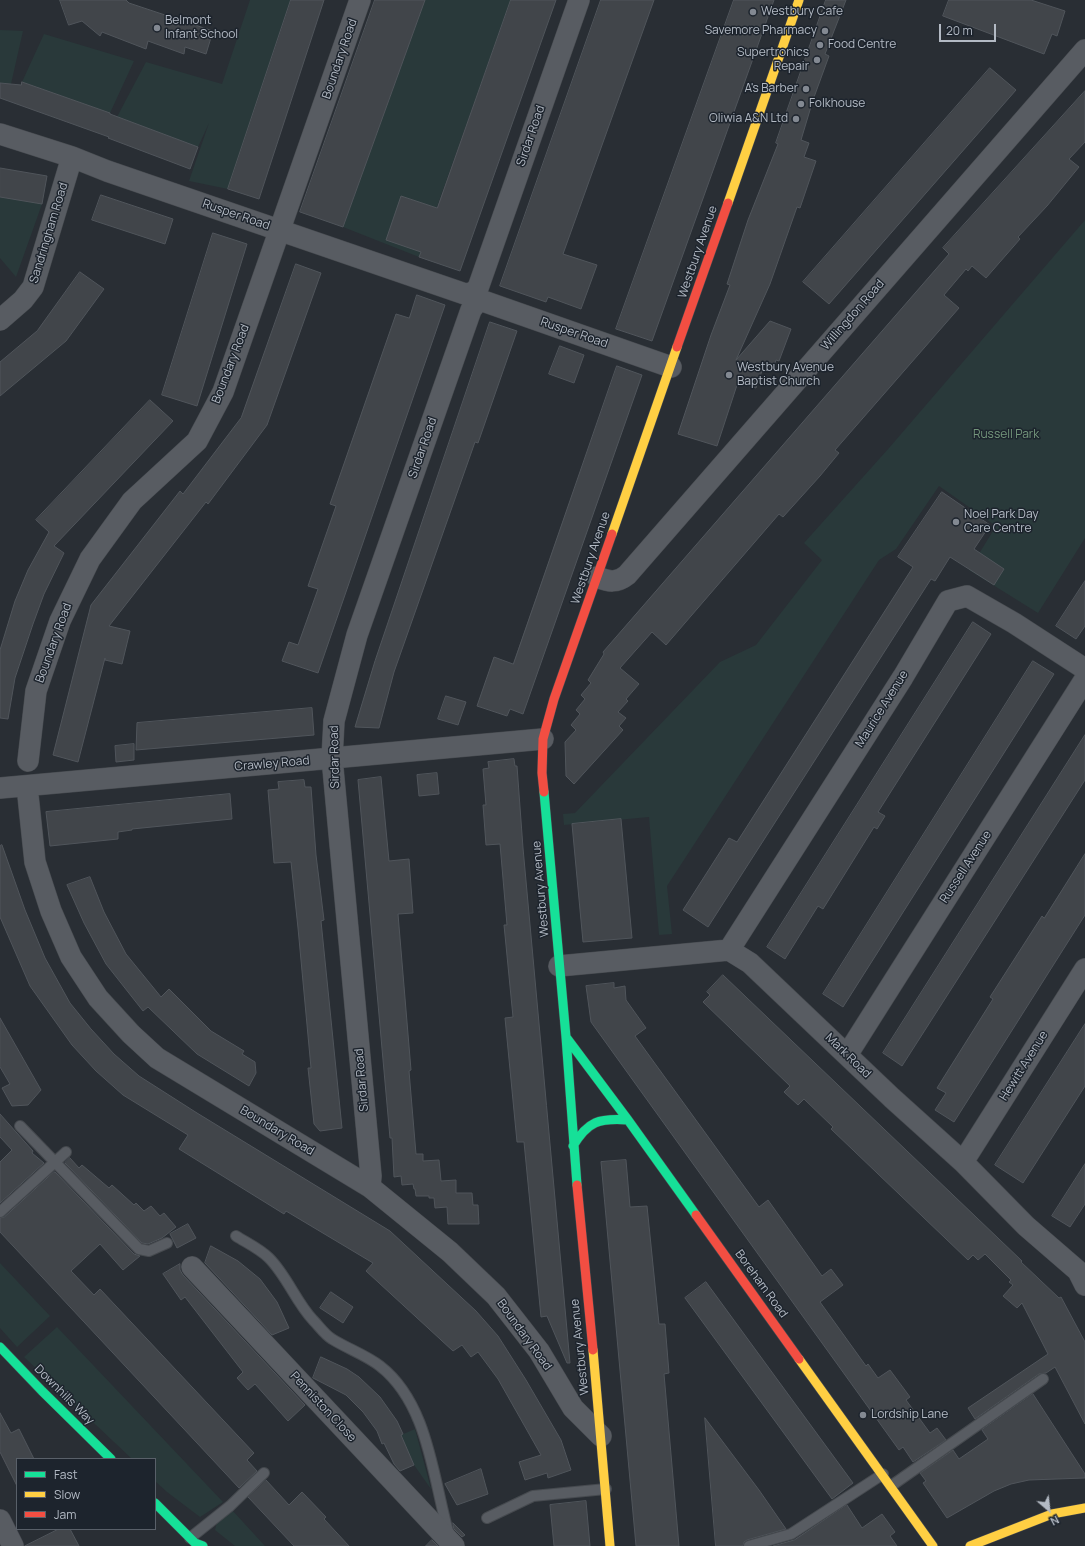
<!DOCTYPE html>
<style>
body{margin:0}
#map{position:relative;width:1085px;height:1546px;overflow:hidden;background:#292e34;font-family:Manrope,sans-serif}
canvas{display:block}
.legend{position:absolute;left:16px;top:1458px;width:140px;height:72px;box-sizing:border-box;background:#1d242d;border:1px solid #596069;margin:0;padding:5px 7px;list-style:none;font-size:12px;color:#b3bac4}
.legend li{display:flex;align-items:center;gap:8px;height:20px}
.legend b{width:20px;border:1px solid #596069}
.north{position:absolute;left:1029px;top:1490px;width:40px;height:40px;-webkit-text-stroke:3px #1d242d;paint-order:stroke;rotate:152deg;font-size:11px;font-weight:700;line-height:16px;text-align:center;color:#b3bac4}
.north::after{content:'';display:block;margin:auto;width:14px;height:18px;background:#b3bac4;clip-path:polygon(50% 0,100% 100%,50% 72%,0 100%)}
.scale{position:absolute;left:939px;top:24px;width:57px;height:18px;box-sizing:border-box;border:2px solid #b3bac4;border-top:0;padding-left:5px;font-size:12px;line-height:14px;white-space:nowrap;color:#b3bac4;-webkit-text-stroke:3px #1d242d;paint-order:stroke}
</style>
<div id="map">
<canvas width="1085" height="1546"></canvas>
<ul class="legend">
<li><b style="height:5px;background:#16e098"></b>Fast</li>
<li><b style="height:5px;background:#ffcf43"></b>Slow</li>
<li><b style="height:5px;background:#f24e42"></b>Jam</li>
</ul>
<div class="north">N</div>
<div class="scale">20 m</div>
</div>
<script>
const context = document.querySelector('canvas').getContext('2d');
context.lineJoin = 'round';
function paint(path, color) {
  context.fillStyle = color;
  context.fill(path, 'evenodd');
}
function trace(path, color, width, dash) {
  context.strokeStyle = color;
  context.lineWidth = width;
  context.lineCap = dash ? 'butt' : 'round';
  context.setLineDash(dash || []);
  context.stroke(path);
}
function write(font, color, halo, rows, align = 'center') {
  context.font = font + ' Manrope,sans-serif';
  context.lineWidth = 3;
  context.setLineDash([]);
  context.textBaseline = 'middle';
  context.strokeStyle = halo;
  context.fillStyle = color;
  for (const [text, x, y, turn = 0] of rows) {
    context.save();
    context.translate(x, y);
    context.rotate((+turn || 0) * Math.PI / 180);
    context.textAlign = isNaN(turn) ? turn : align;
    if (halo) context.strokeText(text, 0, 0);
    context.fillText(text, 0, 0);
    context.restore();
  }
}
paint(new Path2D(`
 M250 0H291L228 189 189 181 209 123 198 147 117 117 146 62 222 84Z
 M425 0H511L419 257 343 227Z
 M0 30 23 31 11 84 0 83Z
 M44 34 134 61 110 113 22 82Z
 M0 197 42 204 16 277 0 258Z
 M1085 220V538L1038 613 969 570 996 526 939 486 896 549 879 560 667 886 672 934 659 935 649 817 564 825 563 814 575 813 720 662 756 645 822 560 804 543 889 448Z
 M0 1263 50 1316 17 1347 0 1328Z
 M57 1327 223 1502 200 1517 167 1492 155 1481V1459H132L24 1357Z
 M415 1429 431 1489 414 1465 401 1435Z
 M232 1510 265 1546H235L215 1530 217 1522Z`), '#29393a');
const building = new Path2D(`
 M60 0H126L129 3 213 31 206 54 185 47 184 54 148 41 146 49 102 32 100 36 82 21 69 25Z
 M291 0H324L259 199 228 189Z
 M375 0H425L343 227 300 212Z
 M511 0H556L460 271 419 257 421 252 386 240 401 196 437 208Z
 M601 0H654L563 254 597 265 581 309 548 297 546 302 500 286Z
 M734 0H774L652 341 616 329Z
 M826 0H846L825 54 829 56 813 100 801 140 809 143 804 157 816 161 800 208 797 207 770 284 736 360 770 321 791 329 779 361 776 360 773 368 764 365 756 388 738 382 717 446 678 434 711 335 730 285 727 284 748 220 778 144 776 143Z
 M949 0H1031L1065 11 1057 36 1052 34 1044 54 943 16Z
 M990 68 1016 90 829 304 803 282Z
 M22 82 110 113V114L198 147 190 169 108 138 109 137 0 98V83L21 85Z
 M1085 91V142L1069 159 1079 167 1047 206 1018 237 1020 239 986 278 972 266 968 271 966 269 944 295 959 308 835 450 839 453 820 476 783 517 779 514 666 645 652 632 620 668 639 684 626 699 628 701 618 712 626 718 619 726 623 730 574 784 566 776 565 742 576 730 571 725 580 714 576 710 585 699 581 695 591 683 588 680 604 654 603 652 949 254 943 248Z
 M0 168 47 176 42 204 0 197Z
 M101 195 173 219 165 244 92 220Z
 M213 233 247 244 197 406 162 395Z
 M296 264 321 273 267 425 208 504 206 502 109 626 130 631 122 664 105 660V658L78 762 53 755 91 605 180 491 183 494 241 418Z
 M80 272 104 289 66 341 0 396V362L37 331Z
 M417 295 445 305 318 673 282 661 289 642 298 645 318 589 308 586 336 506 330 504 396 314 409 318Z
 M490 322 517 331 478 443 475 442 394 672 379 728 355 727 375 661Z
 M560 346 584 355 574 383 549 374Z
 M617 366 642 375 523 714 510 709 507 716 477 706 494 657 513 664Z
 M150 400 173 421 54 546 64 553 44 594 33 624 15 678 8 719 0 718V650L15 601 28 570 49 532 36 520Z
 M942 492 990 525 974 549 1004 569 994 585 950 557 935 581 931 579 708 927 683 910 729 838 737 842 913 567 898 557Z
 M1085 581V626L1076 639 1056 626Z
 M973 622 991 634 878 812 885 816 877 829 874 827 823 909 818 906 785 959 767 947Z
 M1033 661 1054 674 843 1007 823 994Z
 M446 696 466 702 458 725 438 719Z
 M312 708 314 735 136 750 137 723Z
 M1085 735V780L902 1066 883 1053Z
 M134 744V760L116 762 115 746Z
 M514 759 515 766H517L523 848 570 1363H567L547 1316 541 1317 524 1142H517L505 1018 513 1017 504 925H507L500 844 486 845 483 805H486L483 769 489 768 488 762Z
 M437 773 439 794 419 796 417 775Z
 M381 777 389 861 409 859 413 913 398 914 411 1070 409 1071 416 1154H423V1161L439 1160 441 1181 456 1180V1193H472L473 1205H478L479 1224H448L447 1207 435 1208 434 1198H429V1196H416L415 1189H414L413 1184 402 1185 401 1176 394 1177 392 1138H390L358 780Z
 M304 780 305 787H311L316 855 324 920 321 921 342 1128 320 1131 314 1124 308 1068H311L298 928 291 862 274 863 268 790 279 789 278 782Z
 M230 794 232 819 132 829V830L118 832V839L50 846 46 812Z
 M621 819 632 938 583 942 572 824Z
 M2 845 25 910 45 958 70 1003 91 1029 114 1054 139 1076 197 1113 390 1231 476 1311 498 1336 526 1380 561 1440 571 1470 548 1478 547 1473 525 1480 519 1462 541 1455 498 1379 478 1352 471 1357 462 1345 453 1351 366 1271 373 1263 286 1211 284 1214 179 1149 188 1135 123 1095 96 1071 72 1045 30 986 0 917V846Z
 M1085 854V915L954 1122 935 1110 946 1093 937 1088 993 999 990 997 1042 916 1044 918Z
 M90 877 104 912 126 954 161 997 169 989 211 1031 244 1051 242 1054 255 1062 256 1073 249 1086 197 1054 148 1007 143 1011 106 964 84 923 67 885Z
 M723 975 1022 1261 1021 1262 1059 1298 1061 1297 1085 1342V1424L1055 1367 1046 1373 1039 1374 975 1419 968 1408 1048 1354 1022 1303 1017 1308 1003 1296 1013 1285 1009 1282 1011 1280 985 1254 978 1260 973 1255 968 1260 831 1129 833 1127 804 1099 798 1105 784 1092 790 1086 703 1002 710 995 707 992Z
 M614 983V988L625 986 626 1000 646 1028 635 1036 759 1207 768 1200 822 1276 831 1269 843 1285 820 1302 866 1366 868 1364 878 1378 890 1370 910 1397 906 1400 930 1433 937 1428 946 1440 913 1462 903 1447 899 1450 591 1022 586 986Z
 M0 1018 41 1090 28 1105 12 1106 2 1088 10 1084 0 1067Z
 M1085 1024V1086L1023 1183 995 1165Z
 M0 1114 33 1151 32 1153 44 1163 0 1203V1162L12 1150 0 1137Z
 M70 1158 79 1168 82 1165 109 1188 112 1185 134 1205 136 1203 144 1211 151 1206 160 1216 164 1213 176 1227 162 1238 148 1244 142 1243 65 1163Z
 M626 1160 630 1207 647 1206 659 1324H665L669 1373 664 1374 679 1546H636L601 1162Z
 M1085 1164V1204L1070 1227 1052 1216Z
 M54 1172H55L134 1254 140 1256 123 1270 100 1244 71 1271 94 1295 100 1289 254 1453 247 1460 257 1471 239 1488 0 1232V1218L4 1217Z
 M188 1224 196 1238 177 1248 170 1234Z
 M211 1246 238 1261 260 1279 277 1302 289 1328 272 1335 205 1263Z
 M180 1264V1270L183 1275 305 1405 288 1421 255 1384 248 1390 237 1378 243 1372 185 1297 181 1300 163 1274Z
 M706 1282 853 1483 832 1499 685 1298Z
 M331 1292 353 1307 343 1323 320 1308Z
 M321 1357 347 1369 359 1377 380 1397 397 1421 403 1434 401 1435 414 1465 400 1471 394 1464 384 1443 382 1444 377 1431 363 1412 346 1395 313 1378Z
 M1033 1394 1085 1474V1478L1029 1480 1011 1484 994 1491 947 1518 923 1483 926 1481 920 1473 953 1450 959 1459 988 1439 982 1430Z
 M0 1413 11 1433 19 1429 34 1459H17V1486L0 1452Z
 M705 1418 759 1490 786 1529 747 1540 744 1542 743 1546H716Z
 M481 1469 488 1494 457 1505 445 1484Z
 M266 1480 289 1505 302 1492 326 1517 324 1519 349 1546H294L248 1497Z
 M586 1501 590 1546H554L550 1505Z
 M847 1505 862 1528 882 1514 895 1532 890 1536 897 1546H773L794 1540Z
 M453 1523 465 1535 462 1537 454 1529Z
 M59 1529H70L79 1546H25Z
 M432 1540 438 1546H426Z`);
paint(building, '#41454a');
trace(building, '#50555b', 1);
const lane = new Path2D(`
 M20 1126 139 1249 149 1251 167 1243
 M0 1212 66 1152
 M236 1236C247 1243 260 1249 269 1258 287 1276 296 1302 313 1320 319 1326 325 1335 332 1339 348 1349 366 1355 380 1366 429 1404 433 1480 449 1535
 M891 1486 1043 1379
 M487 1518 533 1496 606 1489
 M190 1538 230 1506 264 1473
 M749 1546 791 1534 883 1474`);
const street = new Path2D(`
 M0 134 72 157 107 171 465 294 472 293 478 288 579 0
 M0 320 23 300 33 287 72 157
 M597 577C609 582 617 583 627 575L1085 50
 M28 761 36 691 60 621 90 559 132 501 197 441 223 392 360 0
 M27 786 35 862 51 911 71 957 98 998 131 1034 157 1058 370 1187 450 1252 496 1296 539 1351 573 1408 601 1436
 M0 788 543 739
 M729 950 903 677 948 601 967 596 1014 623 1085 669
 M559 966 729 950 750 963 892 1098 963 1162 1026 1226 1078 1271 1085 1285
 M847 1055 1085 679
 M963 1162 1085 969
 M370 1187 371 1176 332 758 334 721 357 635 471 310 477 302 483 301 671 367
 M192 1267 454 1546
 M0 1520 13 1546`);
const fast = new Path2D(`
 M544 792 566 1037 577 1185
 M566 1037 628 1120 696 1215
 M573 1146C588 1121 599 1118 628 1120
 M0 1347 42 1391 111 1459
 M155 1503 195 1543 203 1546`);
const slow = new Path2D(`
 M728 203 799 0
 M612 534 677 347
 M593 1350 610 1546
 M799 1359 933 1546
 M970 1546 1052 1514 1085 1508`);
const jam = new Path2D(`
 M677 347 728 203
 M544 792 542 773 543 739 554 699 612 534
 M577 1185 593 1350
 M696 1215 799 1359`);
trace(lane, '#464a4f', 12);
trace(street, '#464a4f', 22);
trace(fast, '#464a4f', 10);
trace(slow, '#464a4f', 10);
trace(jam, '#464a4f', 10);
trace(lane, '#585c62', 10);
trace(street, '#585c62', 21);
trace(fast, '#16e098', 9);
trace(slow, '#ffcf43', 9);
trace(jam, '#f24e42', 9);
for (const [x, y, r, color] of [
 [753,12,4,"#838992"],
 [157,28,4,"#838992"],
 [825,31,4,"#838992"],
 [820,45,4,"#838992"],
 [817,60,4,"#838992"],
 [806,89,4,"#838992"],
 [801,104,4,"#838992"],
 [796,119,4,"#838992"],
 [729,375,4,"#838992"],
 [956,522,4,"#838992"],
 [863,1415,4,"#838992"]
]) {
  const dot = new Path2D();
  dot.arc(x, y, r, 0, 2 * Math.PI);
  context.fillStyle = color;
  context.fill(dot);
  trace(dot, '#1d242d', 1.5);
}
write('12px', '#b3bac4', '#1d242d', [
 ["Westbury Cafe",761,12],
 ["Belmont",165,21],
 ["Infant School",165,35],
 ["Savemore Pharmacy",817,31,"right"],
 ["Food Centre",828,45],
 ["Supertronics",809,53,"right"],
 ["Repair",809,67,"right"],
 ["A's Barber",798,89,"right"],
 ["Folkhouse",809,104],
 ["Oliwia A&N Ltd",788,119,"right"],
 ["Westbury Avenue",737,368],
 ["Baptist Church",737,382],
 ["Noel Park Day",964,515],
 ["Care Centre",964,529],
 ["Lordship Lane",871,1415]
], 'left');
write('12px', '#b3bac4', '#1d242d', [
 ["Boundary Road",340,59,-71],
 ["Sirdar Road",531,136,-71],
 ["Rusper Road",236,215,19],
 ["Sandringham Road",49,233,-73],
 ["Westbury Avenue",698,252,-71],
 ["Willingdon Road",853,315,-49],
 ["Rusper Road",574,333,19],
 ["Boundary Road",231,364,-69],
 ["Sirdar Road",423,448,-71],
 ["Westbury Avenue",591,558,-71],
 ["Boundary Road",54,643,-70],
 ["Maurice Avenue",882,709,-58],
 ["Sirdar Road",335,757,-91],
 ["Crawley Road",272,764,-5],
 ["Russell Avenue",966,867,-57],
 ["Westbury Avenue",541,889,-95],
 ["Mark Road",848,1056,44],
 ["Hewitt Avenue",1024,1066,-58],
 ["Sirdar Road",362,1080,-95],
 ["Boundary Road",277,1131,31],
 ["Boreham Road",761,1284,54],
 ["Boundary Road",524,1335,54],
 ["Westbury Avenue",580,1347,-96],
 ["Downhills Way",64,1395,45],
 ["Penniston Close",323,1407,47]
]);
write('12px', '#74977c', '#1d242d', [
 ["Russell Park",1006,435]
]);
</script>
